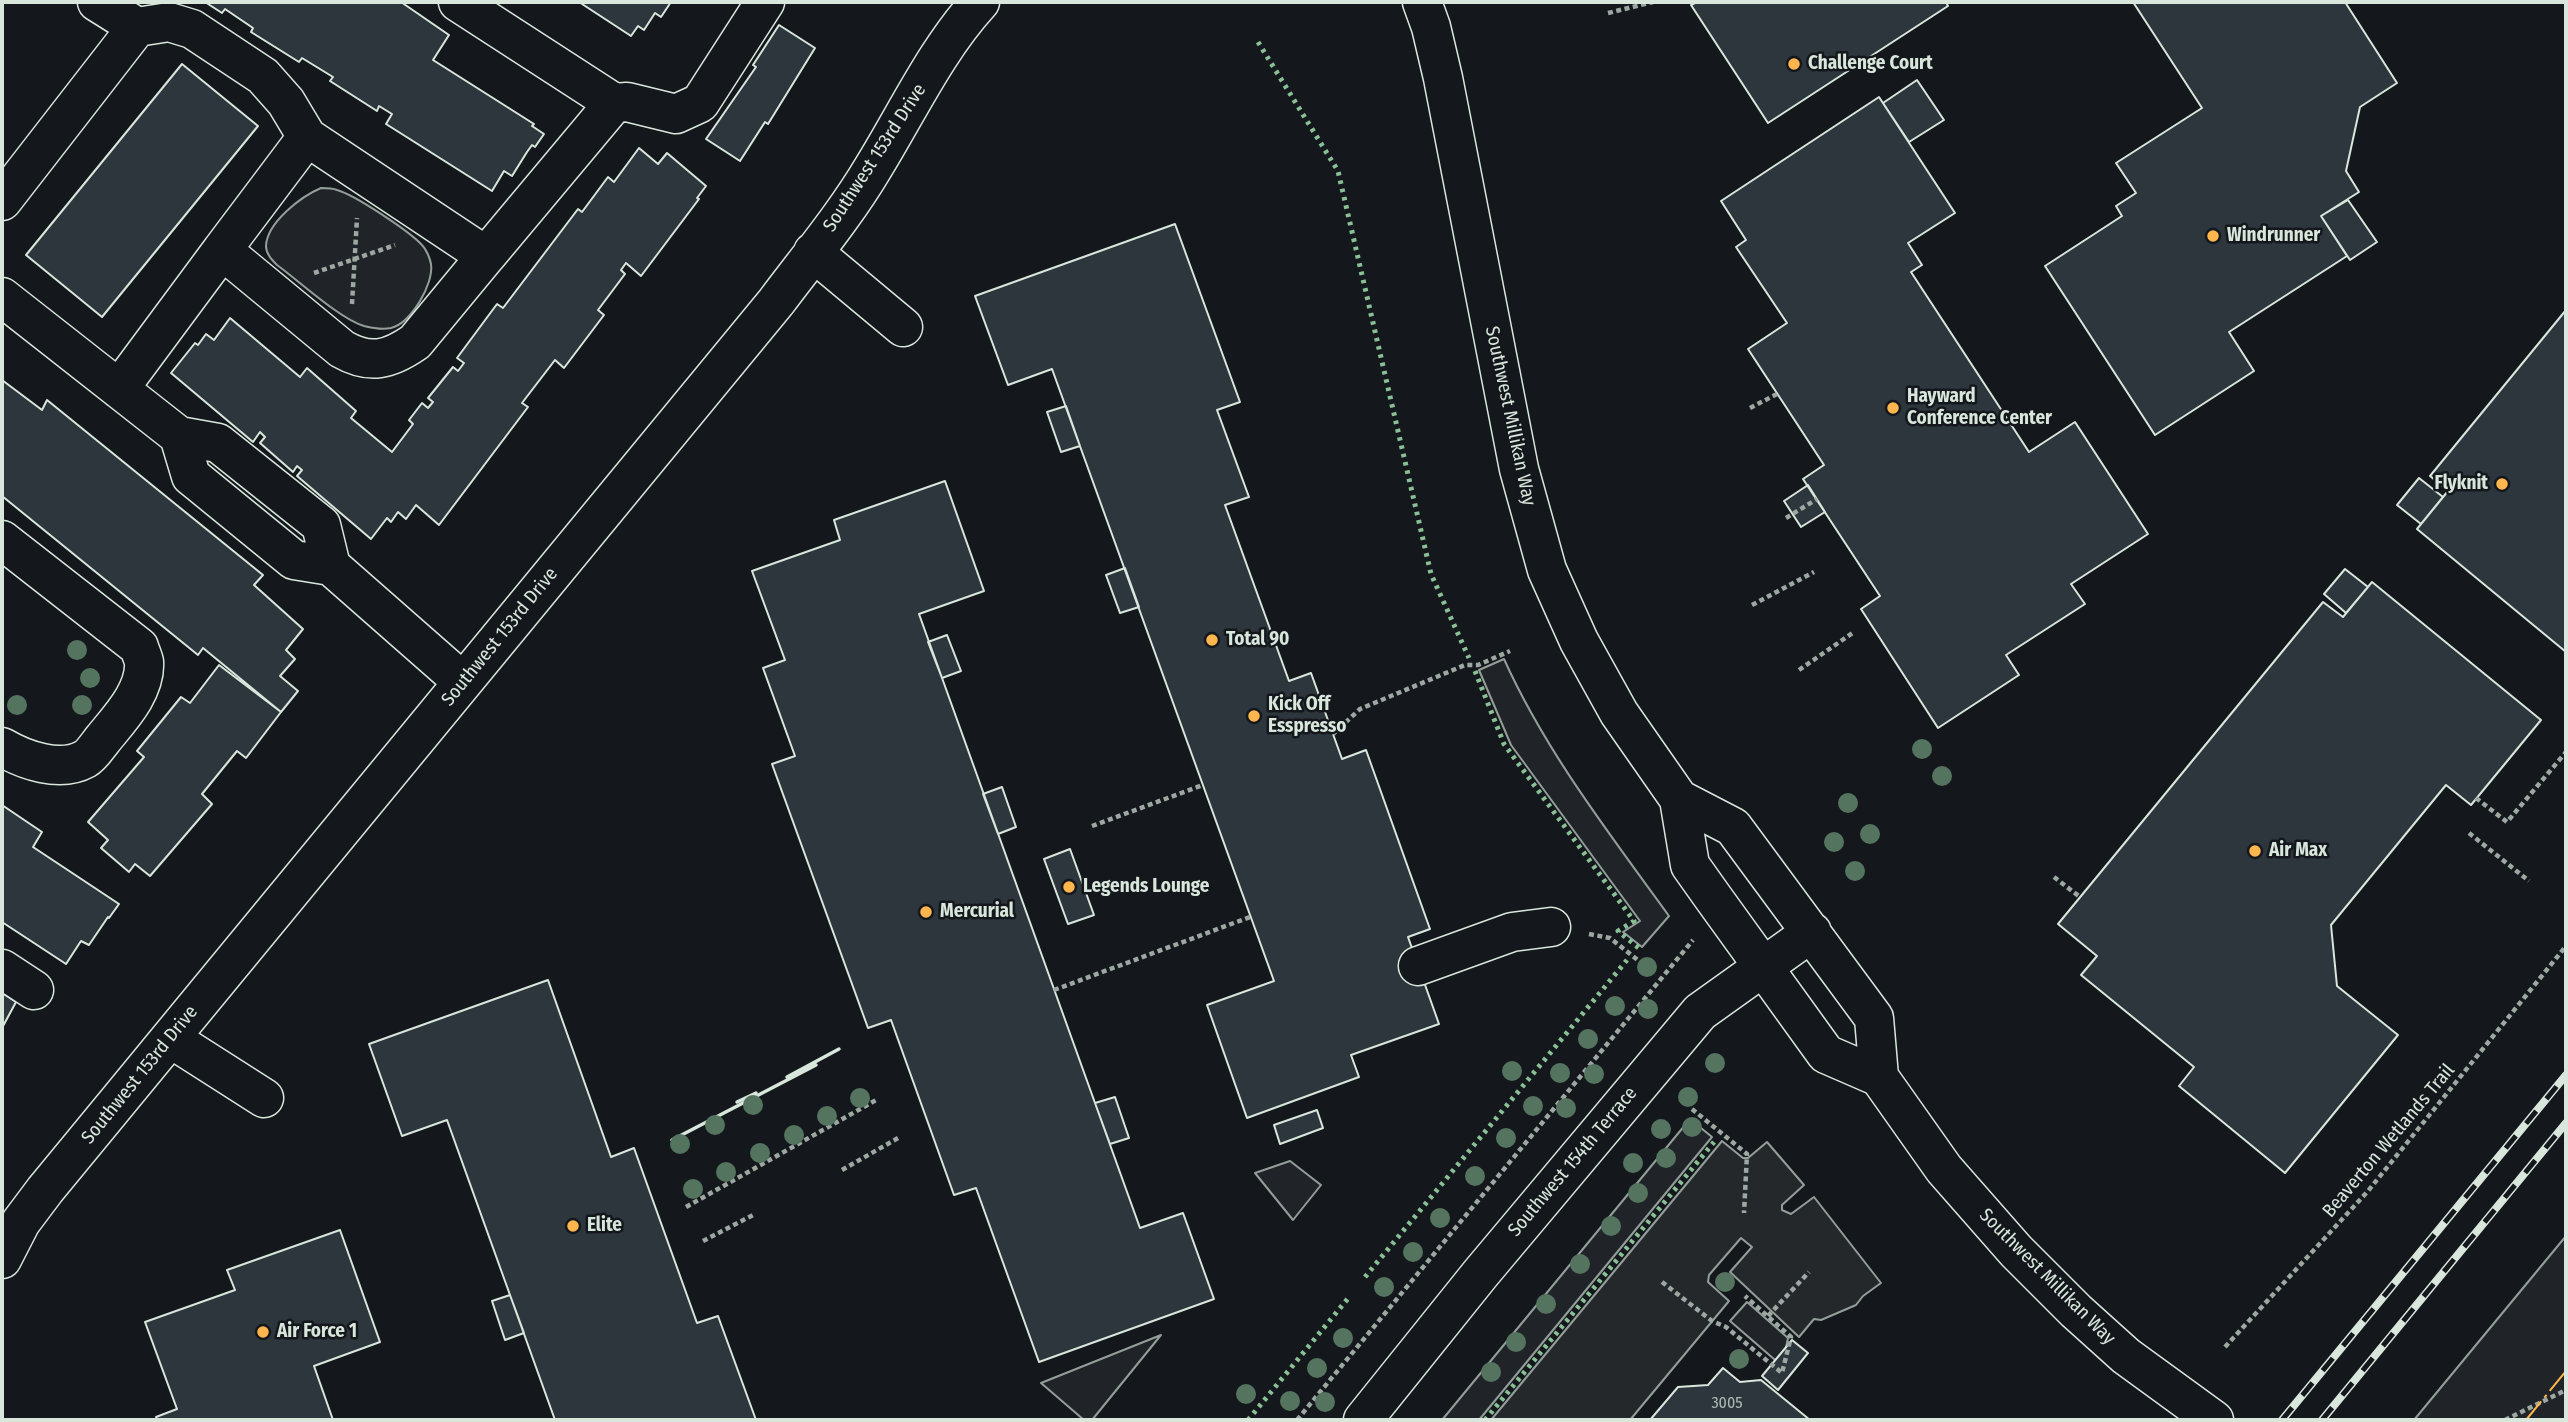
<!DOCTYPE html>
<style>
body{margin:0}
#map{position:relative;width:2568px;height:1422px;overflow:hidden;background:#14181c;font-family:"Fira Sans Condensed",sans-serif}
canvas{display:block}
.frame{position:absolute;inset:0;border:4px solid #d8e6dc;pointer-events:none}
</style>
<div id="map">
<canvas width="2568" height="1422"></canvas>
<div class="frame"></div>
</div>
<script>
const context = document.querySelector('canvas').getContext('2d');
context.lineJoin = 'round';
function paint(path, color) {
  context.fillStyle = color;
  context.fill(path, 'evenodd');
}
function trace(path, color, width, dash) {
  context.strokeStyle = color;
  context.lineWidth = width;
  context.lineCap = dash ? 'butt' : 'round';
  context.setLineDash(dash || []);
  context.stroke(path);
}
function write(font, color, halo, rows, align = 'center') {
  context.font = font + ' "Fira Sans Condensed",sans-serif';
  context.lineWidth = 5;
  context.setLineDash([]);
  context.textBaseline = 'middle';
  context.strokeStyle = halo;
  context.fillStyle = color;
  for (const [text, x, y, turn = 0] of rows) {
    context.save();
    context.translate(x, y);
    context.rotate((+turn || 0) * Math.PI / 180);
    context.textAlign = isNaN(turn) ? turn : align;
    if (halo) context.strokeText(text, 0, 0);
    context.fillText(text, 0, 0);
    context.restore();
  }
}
const green = new Path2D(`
 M321 188C326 188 332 188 337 190 355 195 409 231 422 245 426 249 430 258 431 264 434 284 411 323 391 328 382 330 372 328 364 326 340 319 299 281 277 265 272 260 266 254 266 246 267 222 302 196 321 188Z
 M1504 659C1546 752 1609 833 1669 916L1642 947 1623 932 1640 921 1511 745 1479 670Z
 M1690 1119 1712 1137 1479 1420H1442Z
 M1290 1161 1321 1185 1293 1220 1255 1173Z
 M2566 1236V1420H2414Z
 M1747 1302 1788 1338 1782 1366 1730 1321Z
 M1161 1335 1092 1420H1084L1041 1383Z`);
paint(green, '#202428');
trace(green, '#939e99', 2);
const parking = new Path2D(`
 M1722 1141 1743 1158H1748L1767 1142 1804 1185 1782 1205V1210L1791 1214 1814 1197 1881 1283 1863 1296 1856 1305 1821 1320 1814 1319 1799 1337 1730 1272 1752 1247 1741 1238 1709 1275 1708 1282 1729 1301 1630 1420H1491Z`);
paint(parking, '#24282b');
trace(parking, '#939e99', 2);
const building = new Path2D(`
 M205 2H401L449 35 433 60 534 124 532 126 544 134 535 147 532 145 527 152 512 176 504 171 492 191 386 124 392 114 379 106 377 111 330 81 333 77 302 58 299 62 251 32 253 28 225 9 222 13Z
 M579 2H671L661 17 655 13 644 30 638 26 631 36Z
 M1697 2H1946L1948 6 1768 123 1691 5Z
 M2133 2H2345L2397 83 2360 107 2346 171 2359 192 2321 216 2347 256 2229 332 2254 371 2155 435 2045 266 2122 216 2116 206 2136 193 2116 163 2202 108Z
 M779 25 815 48 768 124 765 122 740 161 706 139 756 67 753 65Z
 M182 64 258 126 102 317 26 255Z
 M1917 80 1944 120 1909 142 1883 103Z
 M1879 97 1955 213 1908 243 1922 265 1911 272 2029 452 2075 422 2148 534 2071 584 2085 604 2006 655 2019 675 1938 728 1861 609 1880 596 1803 479 1824 465 1748 349 1787 323 1736 247 1746 240 1721 201Z
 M639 148 658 164 667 153 706 186 697 198 699 199 641 276 626 263 621 270 625 274 598 310 604 315 564 368 555 360 522 403 528 407 439 525 416 505 406 519 398 512 391 522 387 518 371 539 297 476 302 470 297 466 293 472 260 443 265 437 260 432 253 442 171 373 195 343 198 345 206 334 214 340 230 318 300 377 307 368 356 411 351 418 392 452 413 424 409 420 422 403 428 408 433 402 428 398 453 367 458 371 464 363 457 358 497 304 503 308 578 209 582 212 608 177 614 182Z
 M2348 200 2377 242 2350 260 2321 216Z
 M1175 224 1240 402 1217 410 1249 497 1225 505 1289 681 1311 673 1342 759 1366 750 1430 929 1408 937 1439 1024 1351 1055 1359 1077 1247 1118 1207 1005 1274 981 1052 369 1008 385 975 296Z
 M2566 310V652L2417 529 2448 491 2430 476Z
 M2 380 42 410 47 400 263 575 254 585 303 629 286 650 295 659 280 676 298 691 281 712 203 648 198 655 2 496Z
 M1066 406 1080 446 1061 452 1047 412Z
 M2419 478 2443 497 2421 524 2397 505Z
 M945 481 984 591 919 614 1140 1228 1183 1213 1214 1299 1039 1362 976 1188 954 1195 891 1020 868 1028 772 764 795 756 763 668 785 660 752 571 840 540 834 520Z
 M1808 485 1825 512 1801 527 1784 501Z
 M1125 568 1139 607 1120 613 1106 575Z
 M2345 569 2368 587 2346 613 2324 594Z
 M2372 582 2541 720 2471 805 2446 785 2331 925 2337 986 2398 1035 2285 1173 2179 1086 2194 1067 2081 975 2097 956 2058 924 2323 602 2343 617Z
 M947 635 961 671 942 678 928 642Z
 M219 665 281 712 246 758 237 751 202 794 212 804 150 876 135 864 129 872 101 848 108 840 88 822 144 757 137 751 181 697 190 703Z
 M1002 787 1016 827 998 834 983 794Z
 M2 805 42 832 33 847 119 904 109 918 108 917 89 945 81 941 66 964 2 922Z
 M1070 849 1094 915 1068 924 1044 859Z
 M548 980 611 1157 634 1148 697 1323 718 1316 756 1420H555L447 1120 402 1136 369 1044Z
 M2 993 16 1002 2 1028Z
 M1115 1097 1129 1138 1110 1144 1095 1103Z
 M1317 1110 1323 1128 1280 1144 1274 1125Z
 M340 1230 380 1342 314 1366 333 1420H157L156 1417 177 1409 145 1322 235 1290 227 1270Z
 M510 1295 524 1333 505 1340 492 1301Z
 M1792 1340 1808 1353 1778 1390 1762 1376Z
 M1723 1368 1740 1382 1761 1380 1810 1420H1650L1678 1387 1708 1385Z`);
paint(building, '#2c363c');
trace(building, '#d8e6dc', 2);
const minor = new Path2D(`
 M97 2 137 27
 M458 2 614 103
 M1422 2 1431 27 1443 78 1519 469 1547 570 1579 641 1619 713 1679 799 1690 865 1712 896 1826 1054 1879 1077
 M307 137 222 250 342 349C370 365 389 360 415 342L486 256
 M2 201 137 27 169 22 192 29 263 76 286 102 307 137 486 256 614 103 627 102 676 114 700 103 765 2
 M813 252 903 327
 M2 297 179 436 218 443 321 525 331 566
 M119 389 222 250
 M179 436 191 476 294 560 331 566 463 682
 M2 540 139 647C140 651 143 657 144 662 146 691 120 718 103 739 98 745 92 755 85 759 60 773 24 760 2 747
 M1679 799 1733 827 1874 1018 1879 1077 1944 1169 2016 1251 2076 1311 2126 1356 2214 1420
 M1418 966 1512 932 1551 927
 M2 969 34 990
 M170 1038 264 1098
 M2 1259 21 1222 45 1190 776 302C809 258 845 215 873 168 907 113 936 50 980 2
 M1363 1420 1481 1273 1700 1012 1812 932`);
trace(minor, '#d8e6dc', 41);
trace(new Path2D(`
 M1608 13 1653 2
 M314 273 395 245
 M352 304 357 218
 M1750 408 1777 394
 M1786 518 1817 499
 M1752 605 1814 572
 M1799 670 1854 632
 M1333 734 1360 709 1465 665H1478L1510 651
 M2476 798 2507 822 2566 752
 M1092 826 1203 785
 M2469 833 2529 881
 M2054 877 2080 897
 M1589 934 1610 938 1639 961
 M1054 990 1250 917
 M1692 1109 1747 1154 1744 1213
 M842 1170 898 1138
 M686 1207 878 1099
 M703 1241 753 1215
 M1662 1282 1712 1321 1726 1327 1782 1373 1791 1337 1745 1296
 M1768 1316 1809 1272
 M2225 1347 2368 1191 2566 946
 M1297 1420 1693 940
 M2505 1420 2566 1390`), '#9da8a2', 4.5, [5, 3.5]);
trace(minor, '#14181c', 38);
const rail = new Path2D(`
 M2282 1420 2566 1075
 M2322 1420 2566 1123`);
trace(rail, '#d8e6dc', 8);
trace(rail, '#14181c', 5, [16]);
trace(new Path2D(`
 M1258 42 1338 171 1431 574 1469 658
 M1475 671 1504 744 1634 921 1618 931 1640 949
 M1365 1277 1627 960
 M1248 1420 1350 1296
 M1485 1420 1714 1142`), '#8ac095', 5, [3.5, 5]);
trace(new Path2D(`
 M787 1077 839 1049
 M737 1102 756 1093
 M672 1140 816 1065`), '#d8e6dc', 3.5);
trace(new Path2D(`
 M2526 1420 2566 1371`), '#ffb74d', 2, [24, 5, 3.5, 5]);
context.fillStyle = '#55745f';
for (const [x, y] of [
 [77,650],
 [90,678],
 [17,705],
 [82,705],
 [1922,749],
 [1942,776],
 [1848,803],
 [1870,834],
 [1834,842],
 [1855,871],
 [1647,967],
 [1615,1006],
 [1648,1009],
 [1588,1039],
 [1715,1063],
 [1512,1071],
 [1560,1073],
 [1594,1074],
 [1688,1097],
 [860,1098],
 [753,1105],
 [1533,1106],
 [1566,1108],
 [827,1116],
 [715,1125],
 [1692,1127],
 [1661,1129],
 [794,1135],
 [1506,1138],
 [680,1144],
 [760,1153],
 [1666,1158],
 [1633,1163],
 [726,1172],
 [1475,1176],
 [693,1189],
 [1638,1193],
 [1440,1218],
 [1611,1226],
 [1413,1252],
 [1580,1264],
 [1725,1282],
 [1384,1287],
 [1546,1304],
 [1343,1338],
 [1516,1342],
 [1739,1359],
 [1317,1368],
 [1491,1372],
 [1246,1394],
 [1290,1401],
 [1325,1402]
]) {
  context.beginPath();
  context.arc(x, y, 10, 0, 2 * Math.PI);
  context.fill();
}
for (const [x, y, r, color] of [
 [1794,64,7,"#ffb74d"],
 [2213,236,7,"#ffb74d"],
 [1893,408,7,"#ffb74d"],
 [2502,484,7,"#ffb74d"],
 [1212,640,7,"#ffb74d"],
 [1254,716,7,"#ffb74d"],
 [2255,851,7,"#ffb74d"],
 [1069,887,7,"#ffb74d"],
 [926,912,7,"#ffb74d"],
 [573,1226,7,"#ffb74d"],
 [263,1332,7,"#ffb74d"]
]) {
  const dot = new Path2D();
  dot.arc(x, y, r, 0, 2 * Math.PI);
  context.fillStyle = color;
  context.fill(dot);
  trace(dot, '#14181c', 2.5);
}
write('16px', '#adbab4', null, [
 ["3005",1727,1404]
]);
write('bold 19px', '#d8e6dc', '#14181c', [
 ["Challenge Court",1808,64],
 ["Windrunner",2227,236],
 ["Hayward",1907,397],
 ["Conference Center",1907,419],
 ["Flyknit",2488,484,"right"],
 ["Total 90",1226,640],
 ["Kick Off",1268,705],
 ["Esspresso",1268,727],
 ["Air Max",2269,851],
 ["Legends Lounge",1083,887],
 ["Mercurial",940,912],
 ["Elite",587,1226],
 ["Air Force 1",277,1332]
], 'left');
write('19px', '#d8e6dc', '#14181c', [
 ["Southwest 153rd Drive",875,158,-57],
 ["Southwest Millikan Way",1510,416,78],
 ["Southwest 153rd Drive",500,637,-51],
 ["Southwest 153rd Drive",140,1075,-51],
 ["Beaverton Wetlands Trail",2389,1141,-50],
 ["Southwest 154th Terrace",1573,1162,-50],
 ["Southwest Millikan Way",2047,1277,45]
]);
</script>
